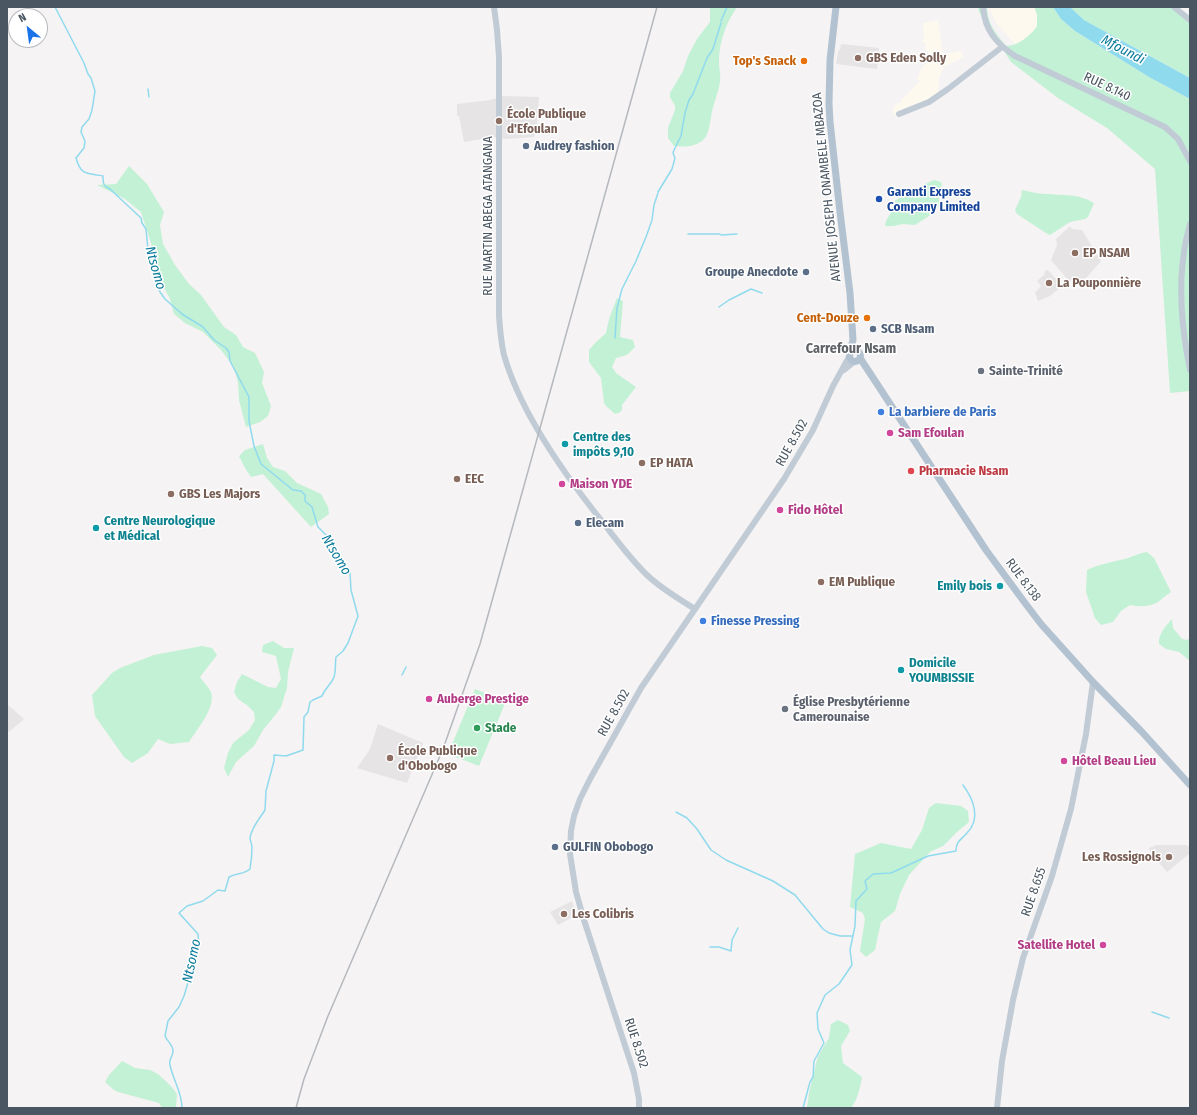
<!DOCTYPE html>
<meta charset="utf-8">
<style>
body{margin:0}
#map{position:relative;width:1197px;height:1115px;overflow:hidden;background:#f5f3f3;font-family:"Fira Sans Condensed",sans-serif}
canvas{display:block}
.frame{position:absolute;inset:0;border:8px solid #4a5661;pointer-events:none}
.north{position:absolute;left:8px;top:8px;width:40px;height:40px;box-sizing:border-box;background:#fff;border:1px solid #b7bbc0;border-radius:50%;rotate:331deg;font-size:11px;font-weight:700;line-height:16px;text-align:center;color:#4a5661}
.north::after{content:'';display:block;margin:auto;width:14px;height:18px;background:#1a73e8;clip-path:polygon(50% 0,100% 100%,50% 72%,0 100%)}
</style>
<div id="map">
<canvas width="1197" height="1115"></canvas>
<div class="frame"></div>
<div class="north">N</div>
</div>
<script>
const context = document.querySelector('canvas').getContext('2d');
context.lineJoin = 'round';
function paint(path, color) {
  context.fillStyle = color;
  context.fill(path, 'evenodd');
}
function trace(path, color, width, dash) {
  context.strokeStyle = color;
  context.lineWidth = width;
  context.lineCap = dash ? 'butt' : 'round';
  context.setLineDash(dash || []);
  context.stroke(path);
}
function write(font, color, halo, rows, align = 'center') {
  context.font = font + ' "Fira Sans Condensed",sans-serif';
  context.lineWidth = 3;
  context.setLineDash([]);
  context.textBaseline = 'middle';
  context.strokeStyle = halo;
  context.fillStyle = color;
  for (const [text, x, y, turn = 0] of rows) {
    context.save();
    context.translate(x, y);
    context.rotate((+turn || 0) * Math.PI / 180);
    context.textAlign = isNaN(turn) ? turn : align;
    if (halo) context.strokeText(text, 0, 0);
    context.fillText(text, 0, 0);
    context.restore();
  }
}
paint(new Path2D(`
 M988 7H1048L1051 16 1023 49 1013 42 997 24Z
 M938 20 943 54 961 51 964 57 944 67 939 77 938 94 895 115 893 112 894 105H896L897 103H901L902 98H904L916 85 920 81 917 78 923 66 927 64V61L930 59 928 51H926L925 42 922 43V40L924 39 923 23Z`), '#fdf9ef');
paint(new Path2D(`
 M841 44 879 48 877 69 836 64 838 52 840 49Z
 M502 96 539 97 537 127 534 137 505 139 494 137 464 142 459 116H457V104L491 100Z
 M1070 226 1072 229 1082 230 1101 261 1087 277 1077 283 1068 280 1051 260 1057 245 1056 239Z
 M1046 270 1049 271 1062 286 1050 296 1038 301 1035 292H1036L1041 286 1037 281 1045 274 1044 273Z
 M8 705 24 719 9 732 7 730Z
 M378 724 423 743 407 783 357 768 370 749Z
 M1157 845H1186L1190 847V853L1167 872 1151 854 1149 848Z
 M572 901 577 915 558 925 550 912Z`), '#e6e4e5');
paint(new Path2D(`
 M710 7H737C726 23 719 42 719 61 719 69 721 75 720 82 718 95 712 106 711 118 709 126 709 134 703 140 695 147 684 147 674 146L668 138V128L675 110V106L670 97V93L683 71 688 56 697 39 710 22Z
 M978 7H987C987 23 996 34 1006 46 1018 46 1031 35 1037 26V14L1034 7H1053L1061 19 1075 31 1149 77 1190 99V391L1170 393 1155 169 1107 128 1058 98 1011 62 979 12Z
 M1070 7H1174L1190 20V78L1084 20Z
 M129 166 147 184 164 212 160 225 163 244 175 265 189 284 201 295 224 327 236 335 243 347 255 353 264 372 262 383 271 406 268 416 260 422 246 427 239 400 238 383 234 367 221 350 203 332 185 323 174 314 170 299 161 282 151 243 141 212 125 199 97 185 116 184Z
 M934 180 941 182 942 184 939 192V206L929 216 915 225 903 224 893 226H885L886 221 892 211 893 202 913 190Z
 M1022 190C1031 192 1039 194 1048 194 1066 196 1077 193 1094 203L1088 217 1085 219 1070 222 1050 235 1046 233 1017 214 1015 210 1021 197Z
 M617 298 623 301 620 337 633 340 635 347 627 355 616 358 612 367 616 373 636 387 622 405V410L619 413 615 414 607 407 604 403 601 378 589 362V350L595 343 606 333 609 319Z
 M263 444 267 458 273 467 285 471 297 483 321 494 328 507 329 514 311 527 263 474 251 477 245 468 239 456 245 450Z
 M1147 552 1154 558 1171 592C1166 595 1162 599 1158 602 1149 607 1140 607 1130 605L1121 611 1113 622 1101 625 1095 618 1086 592 1087 570C1099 564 1112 562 1125 559 1132 557 1139 553 1147 552Z
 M1172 619 1173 628 1182 639 1187 640 1190 638V661L1179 652 1166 649 1159 644C1158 634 1166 626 1172 619Z
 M273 641 284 648H294L288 672 287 688 281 707 276 714 263 730 254 746 236 762 228 777 224 768 228 753 233 743 249 730 255 720 254 712 248 706 238 699 234 692 237 682 242 674 268 687 276 688 281 679 276 656 262 652 263 645Z
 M202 646 212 648 217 655 200 677C203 682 209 687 211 692 216 708 197 729 189 742L170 744 158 739 148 753 132 763 124 757 95 716 92 695 112 673 120 668 154 655Z
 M475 689 506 701 479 766 448 754Z
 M936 803 961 806 968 811 969 822 957 832 943 846 930 852 909 875 900 894 895 911 881 922 875 950 866 957 860 951 865 919 863 913 850 907 855 854 881 843 911 849 922 830 929 808Z
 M838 1020 848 1025 850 1031 841 1046 843 1063 862 1077C860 1088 858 1099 851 1108H807L809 1093 818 1056 829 1038 831 1024Z
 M122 1061 135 1068 150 1070 158 1074 172 1087 177 1094 176 1108H162L159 1103 118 1092 114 1090 105 1082 109 1075Z`), '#c3f1d5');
paint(new Path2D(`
 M1053 7H1070L1084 20 1190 78V99L1149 77 1075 31 1061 19Z`), '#90daee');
trace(new Path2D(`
 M55 7 84 63 88 74 91 78 95 91 92 110 89 119 82 127 81 132 85 141 84 148 76 158C81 176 87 173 103 176 103 183 103 186 110 189L141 218 142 223 146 229 148 250 154 266 156 278 160 292 165 299 182 314 203 327 214 340 226 348 229 352 230 361 249 397V421L254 446 261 464 293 490 301 491 305 495V501L312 507 318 527 328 537 335 556 350 573 351 590 358 616 348 643 343 651 336 657C335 663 336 671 334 677 331 685 325 688 322 696L313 700 310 702 308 712 304 717 303 750 286 756 274 755V761L266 791 265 810C260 818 251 828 250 838 250 841 252 844 252 847 252 853 251 863 250 869 243 875 236 873 229 877L225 891 218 890 203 901 187 906 179 913 198 934 199 945 184 996 179 1007 168 1021 165 1036C167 1041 172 1044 173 1050 174 1056 168 1059 170 1065 173 1080 182 1092 182 1108
 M721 21 727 7
 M148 89 149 97
 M658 192 672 169 675 158 673 153 674 150 681 136 685 113 689 100 693 94 707 58 713 49 721 23
 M688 234H720
 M721 235 737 234
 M719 307 729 300 751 289 762 293
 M615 338 617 308 622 289 636 261 646 237 652 220 654 205 658 193
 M402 675 406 667
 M676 812 687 818 697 829 711 850 726 860 773 881 795 895 823 929 829 933 840 936H853
 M710 947H719L731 951 732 940 738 928
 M1152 1012 1169 1018
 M803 1108 810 1082 813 1077 814 1061 824 1043 818 1029 817 1013 825 995 839 984 852 965 850 950 855 926 856 901 867 889 865 881 873 874 891 873 928 856 956 851C956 841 961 840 967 833 981 819 974 800 963 785`), '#90daee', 1.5);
trace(new Path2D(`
 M494 7 497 30 499 57V316C500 330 501 342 504 355 520 411 565 475 601 520 616 539 630 559 648 576 662 589 679 599 695 609
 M983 7C985 31 996 43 1015 56L1165 127 1178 139 1190 161
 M1174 7 1190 20
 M899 114 929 102 948 89 1002 47
 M1190 224C1188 233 1185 242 1184 252 1178 291 1182 331 1190 370
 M844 370 855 361
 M639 1108V1099L634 1073 584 920 576 892 570 854 571 831 574 816 580 799 590 779 641 688 784 479 813 430 833 386 849 357
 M997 1108 1002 1061 1013 1000 1023 958 1052 876 1071 809 1086 734 1093 682`), '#c1cbd6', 6);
trace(new Path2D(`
 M836 7 830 60 829 104 830 122 840 212 850 293 853 340 850 353
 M849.5 356a5.5 5.5 0 1 1 11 0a5.5 5.5 0 1 1-11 0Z
 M860 358 986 550 1025 603 1041 624 1093 682 1142 732 1190 785`), '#b3c2d1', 7);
trace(new Path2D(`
 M296 1108 304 1079 328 1016 443 749 480 644 657 7`), '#b5b8bd', 1.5);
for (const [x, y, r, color] of [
 [858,58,4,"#8d6e63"],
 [804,61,4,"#e8710a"],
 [499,121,4,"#8d6e63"],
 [526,146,4,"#5c6f8a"],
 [879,199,4,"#1a4fb4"],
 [1075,253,4,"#8d6e63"],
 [806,272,4,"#5c6f8a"],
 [1049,283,4,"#8d6e63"],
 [867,318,4,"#e8710a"],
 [873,329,4,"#5c6f8a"],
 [981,371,4,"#6b7280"],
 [881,412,4,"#3f7fe0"],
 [890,433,4,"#d1479c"],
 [565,444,4,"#0f9aa8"],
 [642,463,4,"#8d6e63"],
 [911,471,4,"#e0444e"],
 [457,479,4,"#8d6e63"],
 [562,484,4,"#d1479c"],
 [171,494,4,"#8d6e63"],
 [780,510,4,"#d1479c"],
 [578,523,4,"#5c6f8a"],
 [96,528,4,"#0f9aa8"],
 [821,582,4,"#8d6e63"],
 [1000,586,4,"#0f9aa8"],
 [703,621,4,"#3f7fe0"],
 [901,670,4,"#0f9aa8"],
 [429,699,4,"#d1479c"],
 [785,709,4,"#6b7280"],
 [477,728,4,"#2e9e5b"],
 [390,758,4,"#8d6e63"],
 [1064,761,4,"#d1479c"],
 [555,847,4,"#5c6f8a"],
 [1169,857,4,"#8d6e63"],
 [564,914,4,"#8d6e63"],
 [1103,945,4,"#d1479c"]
]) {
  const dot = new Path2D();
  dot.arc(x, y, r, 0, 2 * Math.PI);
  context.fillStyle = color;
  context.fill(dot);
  trace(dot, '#fff', 1.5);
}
write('bold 13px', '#785e54', '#fff', [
 ["GBS Eden Solly",866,58],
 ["École Publique",507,114],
 ["d'Efoulan",507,129],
 ["EP NSAM",1083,253],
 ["La Pouponnière",1057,283],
 ["EP HATA",650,463],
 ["EEC",465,479],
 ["GBS Les Majors",179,494],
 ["EM Publique",829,582],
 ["École Publique",398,751],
 ["d'Obobogo",398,766],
 ["Les Rossignols",1161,857,"right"],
 ["Les Colibris",572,914]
], 'left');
write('bold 13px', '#c56008', '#fff', [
 ["Top's Snack",796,61],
 ["Cent-Douze",859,318]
], 'right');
write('13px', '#4a5661', '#fff', [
 ["RUE 8.140",1107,87,25],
 ["AVENUE JOSEPH ONAMBELE MBAZOA",827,187,-96],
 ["RUE MARTIN ABEGA ATANGANA",488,216,-90],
 ["RUE 8.502",792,443,-61],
 ["RUE 8.138",1023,580,53],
 ["RUE 8.502",614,713,-61],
 ["RUE 8.655",1034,892,-71],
 ["RUE 8.502",636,1043,72]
]);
write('bold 13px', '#4e5e75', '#fff', [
 ["Audrey fashion",534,146],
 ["Groupe Anecdote",798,272,"right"],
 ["SCB Nsam",881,329],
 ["Elecam",586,523],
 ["GULFIN Obobogo",563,847]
], 'left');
write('bold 13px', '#164399', '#fff', [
 ["Garanti Express",887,192],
 ["Company Limited",887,207]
], 'left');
write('bold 13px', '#5b616d', '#fff', [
 ["Sainte-Trinité",989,371],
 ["Église Presbytérienne",793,702],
 ["Camerounaise",793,717]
], 'left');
write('bold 13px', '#366cbe', '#fff', [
 ["La barbiere de Paris",889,412],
 ["Finesse Pressing",711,621]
], 'left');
write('bold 13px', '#b23c85', '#fff', [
 ["Sam Efoulan",898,433],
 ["Maison YDE",570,484],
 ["Fido Hôtel",788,510],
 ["Auberge Prestige",437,699],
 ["Hôtel Beau Lieu",1072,761],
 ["Satellite Hotel",1095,945,"right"]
], 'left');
write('bold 13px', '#0d838f', '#fff', [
 ["Centre des",573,437],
 ["impôts 9,10",573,452],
 ["Centre Neurologique",104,521],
 ["et Médical",104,536],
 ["Emily bois",992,586,"right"],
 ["Domicile",909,663],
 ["YOUMBISSIE",909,678]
], 'left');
write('bold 13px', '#be3a42', '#fff', [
 ["Pharmacie Nsam",919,471]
], 'left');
write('bold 13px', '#27864d', '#fff', [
 ["Stade",485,728]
], 'left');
write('italic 14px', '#0c7c9b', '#fff', [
 ["Mfoundi",1123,50,28],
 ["Ntsomo",155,268,74],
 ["Ntsomo",336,555,59],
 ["Ntsomo",192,961,-78]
]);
write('bold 14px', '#5f6368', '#fff', [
 ["Carrefour Nsam",851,349]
]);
</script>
